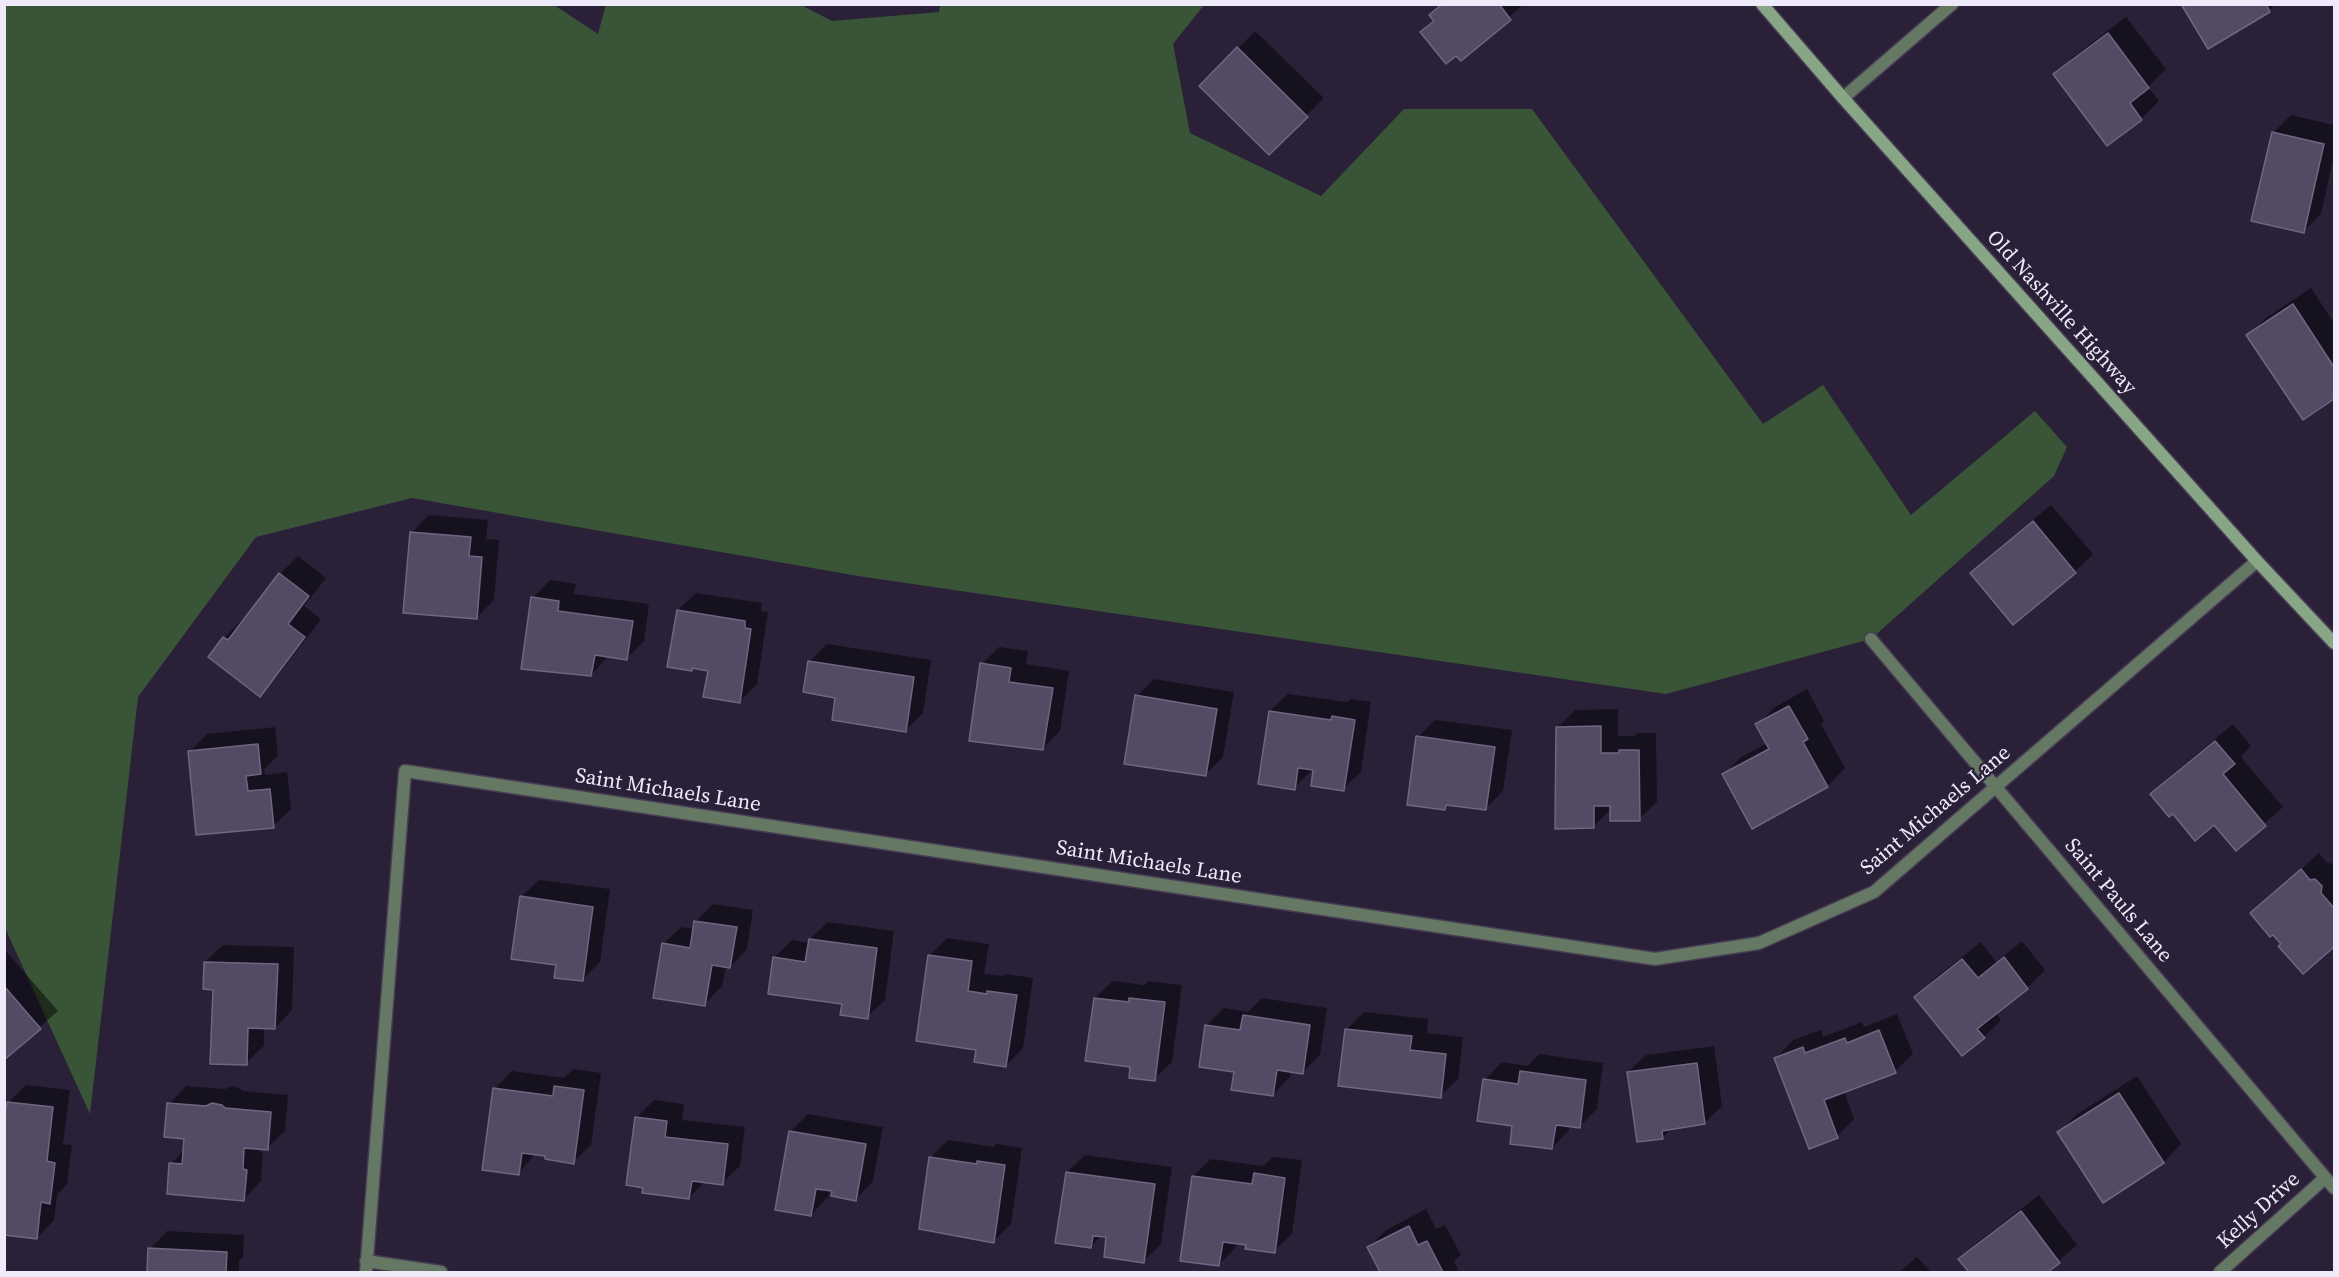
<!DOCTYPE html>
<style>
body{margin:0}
#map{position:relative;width:2339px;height:1277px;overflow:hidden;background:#2a2139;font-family:"Source Serif 4",serif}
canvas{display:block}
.frame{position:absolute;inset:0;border:6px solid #efeafa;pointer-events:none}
</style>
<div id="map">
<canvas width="2339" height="1277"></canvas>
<div class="frame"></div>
</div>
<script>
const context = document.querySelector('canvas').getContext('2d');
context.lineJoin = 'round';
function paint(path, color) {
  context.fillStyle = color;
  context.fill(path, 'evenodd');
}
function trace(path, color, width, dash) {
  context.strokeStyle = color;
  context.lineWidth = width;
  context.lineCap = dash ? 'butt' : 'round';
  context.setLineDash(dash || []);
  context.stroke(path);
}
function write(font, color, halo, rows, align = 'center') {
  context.font = font + ' "Source Serif 4",serif';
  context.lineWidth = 4.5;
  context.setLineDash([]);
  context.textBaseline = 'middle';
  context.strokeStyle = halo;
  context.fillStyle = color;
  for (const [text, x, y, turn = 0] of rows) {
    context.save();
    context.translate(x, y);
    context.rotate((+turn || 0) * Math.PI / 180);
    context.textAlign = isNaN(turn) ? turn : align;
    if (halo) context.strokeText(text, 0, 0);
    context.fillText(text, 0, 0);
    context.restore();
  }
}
paint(new Path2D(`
 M606 4 801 5 832 21 939 12 940 4 1204 5 1173 44 1190 133 1321 196 1404 109H1532L1763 424 1823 385 1911 515 2035 411 2067 447 2054 476 1871 639 1666 694 858 576 412 498 256 537 138 697 90 1114 5 928V5H554L598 34Z`), '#395436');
paint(new Path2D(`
 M1442 4H1524L1461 59 1422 32 1435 20Z
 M2183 4H2275L2269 11Z
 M2126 17 2166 69 2148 87 2159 101 2141 119 2107 144 2055 74 2073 57Z
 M1255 31 1324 98 1269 153 1201 86Z
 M2291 115 2334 125V155L2321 214 2303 232 2273 133Z
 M2311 288 2334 323V397L2303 418 2248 335 2266 318Z
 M2051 505 2093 554 2075 572 2014 623 1972 573 1989 556Z
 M429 515 488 520 486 539 499 540 494 600 476 618 411 533Z
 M298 556 326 578 304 606 321 619 277 677 260 695 224 638 242 620 243 622 280 574Z
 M550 580 576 584 574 594 649 604 644 641 627 658 608 657 591 675 533 598Z
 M696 593 762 603 761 611 768 612 757 684 740 701 709 669 694 667 691 670 678 610Z
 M827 644 931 660 923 713 905 731 837 697 809 662Z
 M999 647 1028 651 1026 664 1069 671 1060 731 1043 748 982 664Z
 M1154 679 1234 692 1223 757 1205 775 1137 696Z
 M1807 689 1824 721 1821 724 1845 768 1828 786 1753 827 1724 775 1741 757 1768 743 1757 725 1775 707Z
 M1288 694 1347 702 1351 699 1371 702 1361 772 1343 789 1315 767 1294 788 1270 711Z
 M1618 709V736H1634L1638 733H1656L1657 802 1639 819 1611 809 1593 827 1558 727 1575 710Z
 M1435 720 1512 730 1503 791 1486 808 1450 804 1445 808 1418 737Z
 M2233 724 2251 746 2241 757 2283 807 2236 849 2214 823 2173 812 2152 794 2169 777Z
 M275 727 278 756 264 769 265 775 287 772 291 809 273 826 189 752 207 734Z
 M2319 853 2327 863 2334 864V945L2303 972 2282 944 2252 913Z
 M539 880 610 889 600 962 582 980 557 964 521 897Z
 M713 904 753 910 747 949 730 967 726 966 722 986 705 1004 663 944 681 927 694 929 695 922Z
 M828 922 894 931 885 1000 867 1017 774 958 792 940 810 943V939Z
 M947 938 989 944 984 974 1003 976 1006 974 1033 978 1023 1048 1006 1066 978 1048 929 956Z
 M2022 941 2045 970 2027 988 1995 1012 2001 1020 1984 1037 1916 997 1934 979 1981 942 1996 962Z
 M223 945 294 947 292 1010 275 1028 264 1027V1046L246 1063 205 962Z
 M4 949 58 1011 4 1058Z
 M1113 981 1144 985 1148 981 1182 985 1172 1062 1154 1079 1132 1065 1095 998Z
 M1262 998 1327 1008 1320 1055 1302 1073 1291 1071 1290 1077 1272 1095 1236 1071 1206 1026 1224 1008 1248 1012Z
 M1364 1012 1428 1019 1427 1033 1463 1037 1458 1079 1440 1096 1347 1029Z
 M1897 1014 1913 1054 1895 1071 1844 1091 1854 1119 1837 1136 1776 1058 1793 1040 1821 1030 1823 1037 1862 1022 1864 1027Z
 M1714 1046 1722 1106 1704 1123 1672 1128 1662 1138 1628 1072 1646 1055Z
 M1539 1054 1603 1063 1597 1109 1579 1127 1570 1125 1569 1130 1552 1148 1514 1124 1485 1080 1502 1062 1528 1066Z
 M573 1069 601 1073 591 1145 573 1162 536 1153 518 1174 495 1088 512 1071 564 1078Z
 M2137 1076 2181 1144 2164 1162 2103 1201 2059 1133 2076 1115Z
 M26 1085 70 1090 63 1144 72 1145 67 1184 57 1195 54 1220 37 1238 8 1103Z
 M186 1086 225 1089 231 1086 239 1088 243 1091 288 1095 285 1131 267 1148H260V1152L263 1153 261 1181 244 1199 171 1164 185 1149 186 1138 169 1104Z
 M654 1100 684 1104 682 1120 745 1127 740 1166 722 1183 705 1181 689 1198 645 1187 636 1118Z
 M808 1114 883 1127 873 1181 856 1199 830 1190 828 1197 811 1215 777 1209 791 1131Z
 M948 1140 994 1147 996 1144 1022 1148 1011 1224 994 1241 957 1236 930 1158Z
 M1085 1155 1172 1167 1161 1244 1143 1262 1108 1236 1102 1235 1091 1247 1067 1172Z
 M1273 1157 1302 1160 1292 1234 1274 1251 1237 1243 1236 1247 1219 1265 1193 1176 1211 1159 1263 1166Z
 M2039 1195 2077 1245 2046 1272H1971L1960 1259 1978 1242Z
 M1426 1209 1436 1229 1445 1225 1461 1255 1454 1261 1458 1270 1455 1272H1382L1369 1247 1386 1230Z
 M167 1231 244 1235 243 1257 239 1261V1272H148L150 1249Z
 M1917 1257 1931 1272H1899Z`), '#0007');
const building = new Path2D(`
 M1442 4H1499L1511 20 1461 61 1456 56 1446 64 1420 32 1434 21 1429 15Z
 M2181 4H2266L2270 12 2208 49Z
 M2108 33 2149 88 2130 103 2142 120 2107 146 2053 74Z
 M1237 47 1308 117 1269 155 1199 86Z
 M2272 132 2324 144 2304 233 2251 221Z
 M2293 304 2334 367V399L2303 420 2246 335Z
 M2033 521 2076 573 2013 625 1970 573Z
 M410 532 471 537 469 556 482 557 477 619 403 613Z
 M279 573 309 596 288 624 305 637 260 697 208 657 223 637 228 640Z
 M531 597 559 601 558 611 633 621 627 660 595 655 591 676 521 669Z
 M677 610 745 621V628L751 629 740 703 703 697 708 671 692 668V671L667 667Z
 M808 661 914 677 906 732 832 720 835 698 803 692Z
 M980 663 1011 668 1009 682 1053 688 1043 750 969 741Z
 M1135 695 1217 709 1206 776 1124 764Z
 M1789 706 1808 739 1803 742 1828 787 1752 829 1722 774 1769 749 1755 724Z
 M1269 711 1331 720 1332 716 1355 720 1344 791 1311 786 1313 770 1298 768 1295 790 1258 784Z
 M1601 726V753H1619V750H1639L1640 821H1610V806H1594V828L1555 829 1556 727Z
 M1416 736 1495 747 1486 810 1446 805 1445 810 1407 805Z
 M2215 741 2235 764 2223 774 2266 826 2236 851 2214 825 2195 841 2173 814 2169 817 2150 794Z
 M258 744 261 774 246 776 248 791 270 789 274 828 196 835 188 751Z
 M2301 869 2310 880 2315 879 2322 886 2321 893 2334 908V947L2303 974 2278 946 2281 944 2273 935 2270 937 2250 913Z
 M520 896 593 907 583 981 554 978 556 965 511 959Z
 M694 921 737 927 730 968 712 965 705 1006 653 998 662 943 690 948Z
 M809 939 877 948 868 1019 840 1015 842 1004 768 994 773 957 805 962Z
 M928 955 972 961 968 991 987 994V991L1017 995 1006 1067 974 1062 976 1050 916 1041Z
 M2004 957 2028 989 1977 1029 1985 1038 1962 1056 1914 997 1962 959 1978 978Z
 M204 962 278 964 275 1029 248 1028 247 1065 210 1064 213 990 203 989Z
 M4 986 41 1029 4 1060Z
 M1094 998 1129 1002V998L1165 1002 1155 1081 1129 1078 1130 1067 1085 1061Z
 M1243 1015 1310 1025 1303 1074 1277 1070 1273 1096 1231 1090 1234 1072 1199 1067 1205 1025 1240 1030Z
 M1345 1029 1412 1036 1410 1050 1446 1054 1441 1098 1338 1086Z
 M1879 1030 1896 1073 1824 1100 1838 1138 1809 1149 1774 1058 1803 1047 1805 1053 1845 1038 1847 1043Z
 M1697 1063 1705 1124 1662 1131 1663 1139 1637 1142 1627 1072Z
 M1520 1071 1586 1080 1580 1128 1556 1125 1552 1149 1510 1144 1512 1126 1477 1121 1483 1079 1518 1084Z
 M554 1086 584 1090 574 1164 545 1159V1156L522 1153 519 1175 482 1170 493 1088 553 1096Z
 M2119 1093 2164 1163 2103 1203 2057 1132Z
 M7 1102 53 1107 47 1161 55 1163 50 1204 41 1202 37 1239 4 1235V1123Z
 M167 1103 206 1106 212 1103 222 1105 225 1108 271 1112 268 1150 244 1148 243 1169 247 1170 244 1201 167 1194 169 1163 182 1164 184 1139 164 1137Z
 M635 1117 667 1121 665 1137 728 1144 723 1185 692 1181 689 1199 642 1193 643 1188 626 1185Z
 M789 1131 866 1144 856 1201 831 1196 832 1191 816 1189 811 1216 775 1210Z
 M929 1157 977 1164V1161L1005 1165 994 1243 919 1229Z
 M1066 1172 1155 1184 1144 1263 1104 1257 1106 1237 1093 1236 1091 1248 1055 1243Z
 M1254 1173 1285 1178 1275 1253 1245 1249 1246 1245 1223 1242 1219 1266 1180 1261 1192 1176 1252 1184Z
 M2021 1211 2060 1263 2048 1272H1969L1958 1259Z
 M1409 1226 1418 1245 1427 1241 1443 1272H1380L1367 1247Z
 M148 1248 227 1252 226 1272H147Z`);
paint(building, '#534a64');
trace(building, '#706683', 1.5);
const minor = new Path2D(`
 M1843 98 1952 4
 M1871 639 2334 1188
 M366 1261 441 1272
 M366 1272 405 771 1655 959 1759 943 1874 892 2257 561
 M2220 1272 2325 1178`);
const secondary = new Path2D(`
 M1762 4 1843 98 2257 561 2334 643`);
trace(minor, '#463d54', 15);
trace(secondary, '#463d54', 15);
trace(minor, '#657863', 12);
trace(secondary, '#88a685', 12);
write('21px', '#efeafa', '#2a2139', [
 ["Old Nashville Highway",2061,313,48],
 ["Saint Michaels Lane",668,791,9],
 ["Saint Michaels Lane",1936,811,-40],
 ["Saint Michaels Lane",1149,863,9],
 ["Saint Pauls Lane",2118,901,50],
 ["Kelly Drive",2259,1211,-42]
]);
</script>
